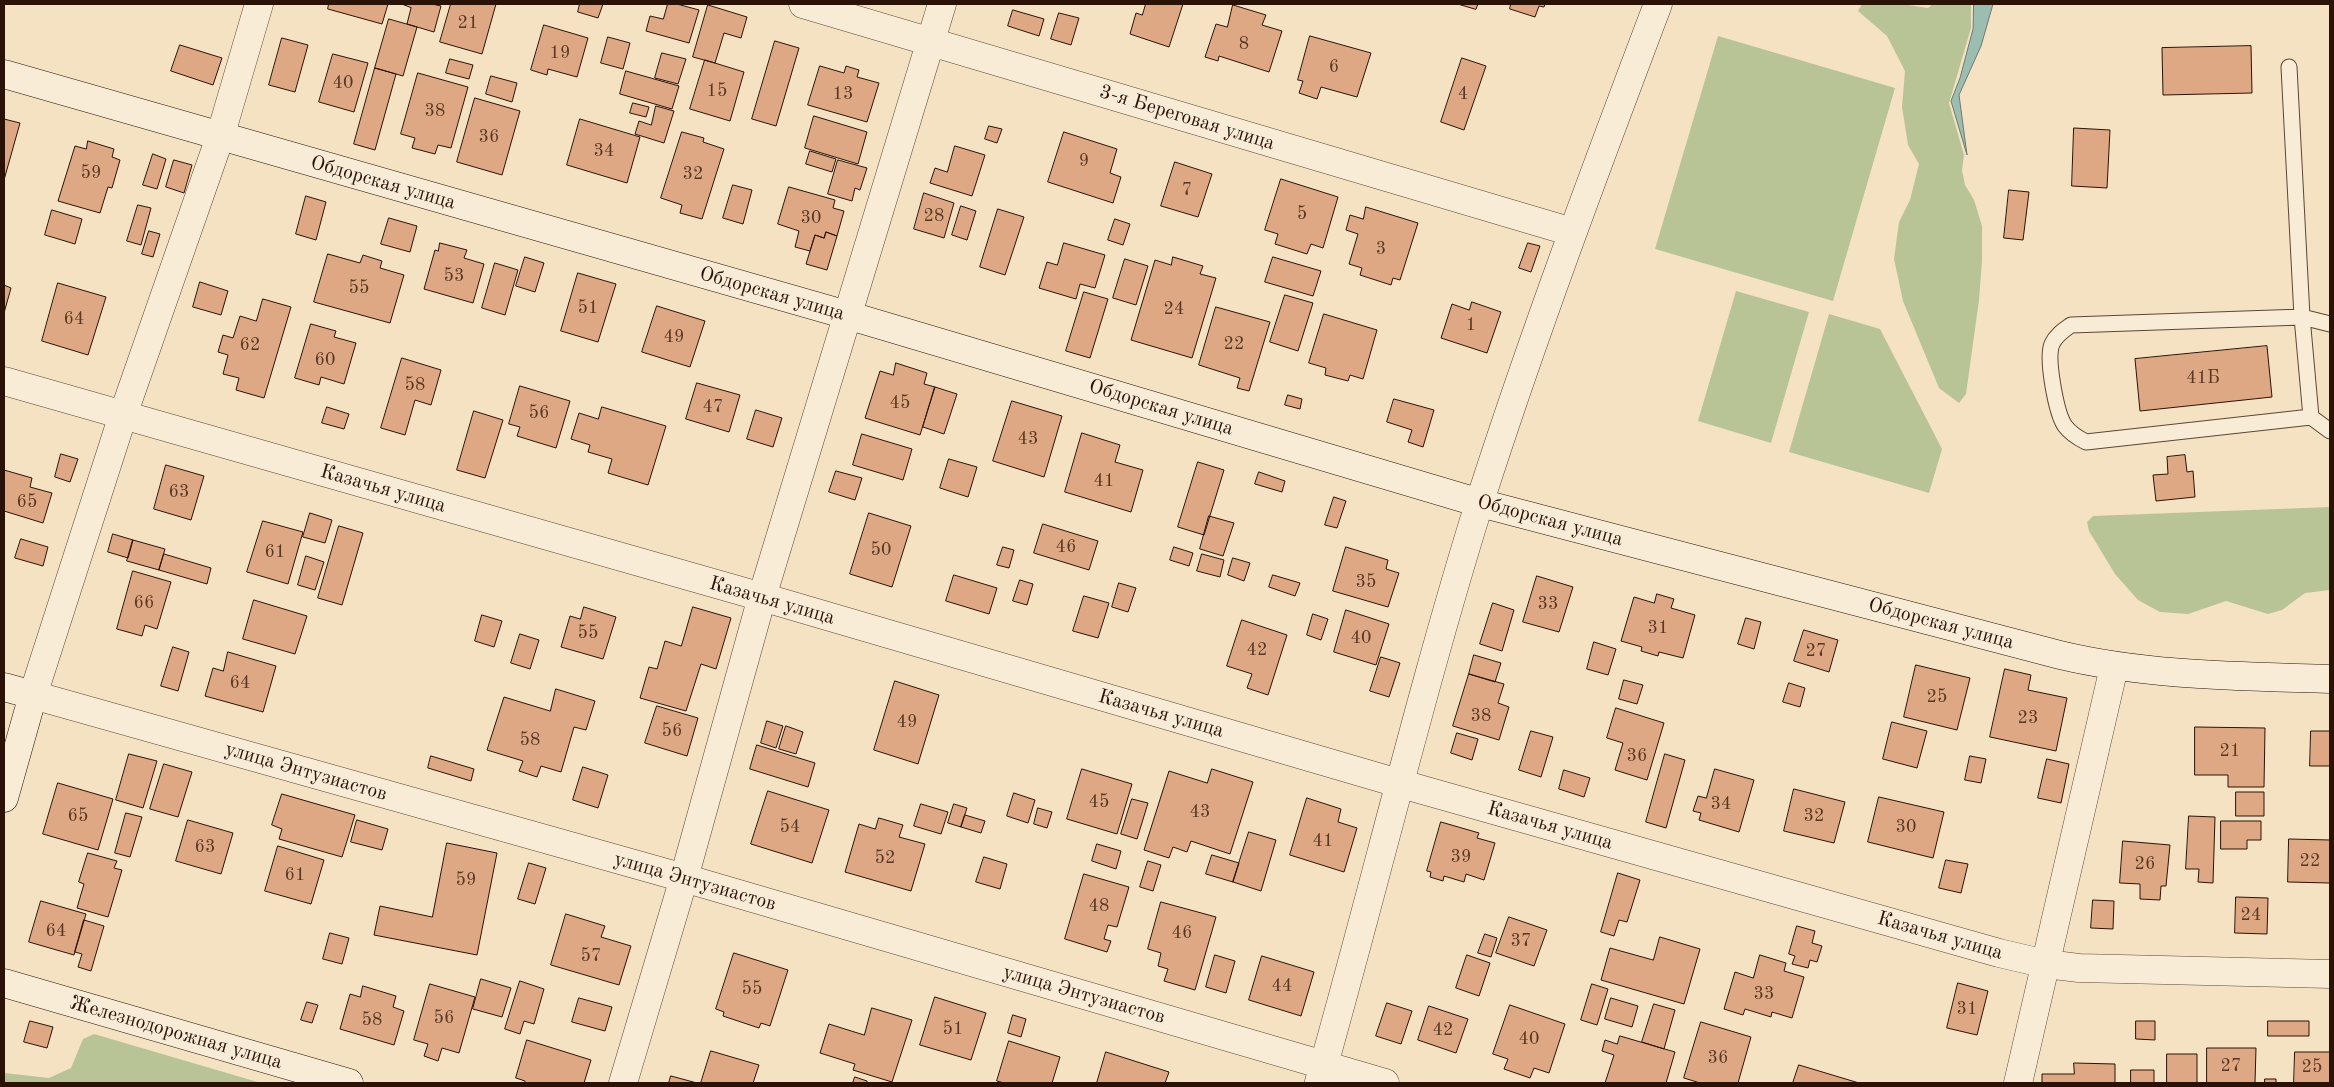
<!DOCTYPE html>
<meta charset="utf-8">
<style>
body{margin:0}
#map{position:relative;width:2334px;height:1087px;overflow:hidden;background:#f4e2c2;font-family:"Old Standard TT",serif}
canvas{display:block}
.frame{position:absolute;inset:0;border:5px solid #2b1206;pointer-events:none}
</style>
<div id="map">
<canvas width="2334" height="1087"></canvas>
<div class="frame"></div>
</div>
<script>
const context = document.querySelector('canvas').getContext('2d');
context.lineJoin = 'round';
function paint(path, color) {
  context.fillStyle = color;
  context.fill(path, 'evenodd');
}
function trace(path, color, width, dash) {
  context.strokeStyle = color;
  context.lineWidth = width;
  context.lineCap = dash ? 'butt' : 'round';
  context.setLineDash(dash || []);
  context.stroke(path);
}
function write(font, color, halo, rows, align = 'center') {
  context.font = font + ' "Old Standard TT",serif';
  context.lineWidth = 4;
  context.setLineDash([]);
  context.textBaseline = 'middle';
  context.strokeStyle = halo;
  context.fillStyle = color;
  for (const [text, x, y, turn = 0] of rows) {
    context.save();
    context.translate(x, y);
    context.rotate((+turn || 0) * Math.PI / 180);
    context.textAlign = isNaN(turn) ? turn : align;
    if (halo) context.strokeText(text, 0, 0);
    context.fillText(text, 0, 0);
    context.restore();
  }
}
paint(new Path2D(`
 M1862 4H1902L1928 8 1933 4H1971V28L1949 103 1964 155 1962 170 1965 185 1974 200 1982 226V261L1979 300 1966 394 1959 403 1939 388 1903 301 1894 259 1899 222 1910 200 1919 164 1908 145 1902 107 1905 71 1887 36 1858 11Z
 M1718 36 1895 88 1833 301 1655 249Z
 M1736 291 1809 312 1771 443 1698 421Z
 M1829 314 1880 329 1942 449 1929 493 1789 452Z
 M2330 507V590L2305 593 2282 610 2268 614 2226 601 2188 614 2160 612 2138 600 2115 574 2089 531 2087 522 2093 516Z
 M94 1034 261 1083H4V1073L49 1078 71 1068 83 1039Z`), '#b8c496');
const water = new Path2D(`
 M1974 4H1993L1981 46 1959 95 1967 155 1951 101 1960 78 1973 29Z`);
paint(water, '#9cbeb1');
trace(water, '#6f796d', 1);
const building = new Path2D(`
 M329 4H388L382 24 328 9Z
 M402 4H432L441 6 434 32 407 24 411 8Z
 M451 4H496L482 54 440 42Z
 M580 4H603L598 18 578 12Z
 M668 4H677L699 10 689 43 646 31 650 16 663 19Z
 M1146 4H1183L1169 47 1130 34 1136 13 1142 15Z
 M1458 4H1478L1476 9Z
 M1511 4H1545L1544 7 1539 6 1535 17 1510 9Z
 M708 5 747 17 741 38 724 33 715 63 693 57Z
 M1233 5 1266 15 1262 25 1282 31 1269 72 1219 56 1218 61 1205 57 1216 24 1227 27Z
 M1013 10 1044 19 1039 36 1008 26Z
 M1059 13 1079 18 1071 45 1051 39Z
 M389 19 417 27 403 76 375 68Z
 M544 25 588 38 577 77 548 69 547 75 531 70Z
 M1310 36 1371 53 1357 97 1321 87 1317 99 1299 93 1303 81 1298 80Z
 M608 37 630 43 623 69 601 63Z
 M282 38 308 45 295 92 269 85Z
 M775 41 799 48 776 126 752 119Z
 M180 45 222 58 213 85 171 71Z
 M2251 46 2252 93 2163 95 2162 48Z
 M662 53 686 59 678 84 655 78Z
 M333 54 368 63 354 112 319 102Z
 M1462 58 1486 66 1464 130 1441 122Z
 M450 59 473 65 469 79 446 73Z
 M705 60 744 72 730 121 690 109Z
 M820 66 844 73 846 66 859 70 857 77 879 83 867 122 808 105Z
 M375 68 396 74 375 150 354 144Z
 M626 71 679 86 672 109 620 94Z
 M418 73 468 87 451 148 438 145 435 154 412 148 415 138 401 134Z
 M491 76 517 83 512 102 486 94Z
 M475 98 520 111 502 175 457 162Z
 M633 103 649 107 646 117 630 113Z
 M656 106 674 111 664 143 635 134 639 121 651 125Z
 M814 116 867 132 858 164 805 148Z
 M4 119 20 123 4 180Z
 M580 119 640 137 627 183 567 165Z
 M989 126 1002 129 997 143 985 139Z
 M2074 128 2110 130 2107 188 2072 186Z
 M682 132 704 138 703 142 724 149 702 219 680 213 682 205 661 198Z
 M1064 132 1117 149 1110 173 1121 177 1113 203 1048 182Z
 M88 141 114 149 112 157 120 160 112 188 108 187 100 213 58 201 75 146 86 149Z
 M955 146 985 155 972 196 930 183 935 168 947 172Z
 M810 151 836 159 832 172 806 164Z
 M153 154 166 159 157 189 143 185Z
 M174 160 192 165 184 193 166 187Z
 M838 160 867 168 860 190 855 188 852 201 828 194Z
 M1175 162 1212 174 1198 217 1161 206Z
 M1281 179 1338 197 1323 248 1311 244 1307 254 1275 244 1278 234 1265 230Z
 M733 185 752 190 743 224 723 218Z
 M789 187 835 200 833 208 844 211 837 236 826 232 824 238 815 235 810 251 795 247 799 231 778 224Z
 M2009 190 2029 192 2023 240 2004 238Z
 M924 193 954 203 944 238 914 229Z
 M306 196 326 202 316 240 296 234Z
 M138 205 151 208 141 245 127 241Z
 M961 206 976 211 967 240 952 235Z
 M1366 207 1418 223 1400 280 1393 278 1391 285 1360 275 1362 268 1349 264 1358 234 1346 230 1350 215 1363 219Z
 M998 209 1024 217 1005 275 980 267Z
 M52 210 82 219 75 244 45 235Z
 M389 218 417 226 410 252 381 244Z
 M1115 219 1130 224 1123 245 1108 240Z
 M149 231 160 234 153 257 142 254Z
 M826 232 837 236 827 270 806 264 815 235 824 238Z
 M440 243 467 250 464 258 484 264 473 303 424 289 435 250 438 251Z
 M1064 243 1105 255 1095 288 1080 284 1076 299 1039 288 1047 262 1057 265Z
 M1528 243 1540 246 1531 272 1519 268Z
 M328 254 360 263 363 255 382 261 380 268 404 275 390 323 314 302Z
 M525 257 544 263 535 292 516 286Z
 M1173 257 1203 266 1200 274 1216 278 1192 358 1131 340 1155 260 1171 265Z
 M1273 257 1321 271 1313 296 1265 282Z
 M1125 259 1148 266 1136 305 1113 298Z
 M495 263 518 270 505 315 482 308Z
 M578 273 616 284 598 342 561 331Z
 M200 282 228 291 221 315 193 307Z
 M58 283 106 297 88 355 42 341Z
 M4 285 11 288 4 313Z
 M1084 292 1108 299 1090 358 1066 351Z
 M1285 295 1313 303 1298 351 1270 342Z
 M263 299 291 307 264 398 236 390 239 378 223 374 228 355 218 352 223 335 233 338 240 316 256 321Z
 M1472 302 1501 312 1487 353 1441 338 1452 304 1469 310Z
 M657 306 705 321 690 367 642 352Z
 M1216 307 1270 322 1249 391 1237 388 1240 378 1199 365Z
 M1324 314 1377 330 1363 379 1350 375 1348 381 1325 375 1326 368 1309 363Z
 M311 324 336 331 334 337 356 343 344 384 321 377 319 385 295 378Z
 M2267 346 2272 397 2140 411 2135 359Z
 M402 358 441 370 431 405 415 400 405 435 381 428Z
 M896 363 927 373 924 384 935 387 920 435 865 418 880 371 893 375Z
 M697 383 740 395 729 432 686 419Z
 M520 386 570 401 556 448 517 436 520 427 509 424Z
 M935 387 957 394 944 434 923 427Z
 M1288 395 1302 399 1300 409 1285 405Z
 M1394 399 1434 410 1423 447 1408 442 1412 430 1387 422Z
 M1012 401 1062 416 1044 477 993 461Z
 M327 407 349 414 344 429 322 423Z
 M602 407 666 426 648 485 608 473 612 459 588 452 590 445 571 439 579 413 598 419Z
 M756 410 782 418 773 447 747 439Z
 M474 411 503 420 485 478 457 470Z
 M1082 433 1120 445 1115 462 1143 470 1131 512 1065 492Z
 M862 434 912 449 903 480 853 465Z
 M61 454 78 459 70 482 55 477Z
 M2185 455 2187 472 2193 471 2195 497 2156 501 2153 475 2168 474 2167 457Z
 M949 459 977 467 968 497 940 488Z
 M1198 462 1224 470 1204 535 1178 527Z
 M166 465 204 476 191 520 154 509Z
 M4 470 32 478 30 487 52 493 43 523 4 511Z
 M836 471 862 478 855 500 829 492Z
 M1259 472 1285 481 1282 492 1255 484Z
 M1334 497 1346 501 1337 528 1325 525Z
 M310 513 332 520 325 543 303 537Z
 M869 513 911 526 892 587 850 574Z
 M1209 516 1234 523 1223 556 1200 549Z
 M263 521 303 532 288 584 247 572Z
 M1043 524 1098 541 1089 570 1034 553Z
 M339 526 363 533 342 605 318 598Z
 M113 534 133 540 128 558 108 552Z
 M21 539 48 547 43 566 15 558Z
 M133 540 165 549 159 570 127 561Z
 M1003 547 1014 550 1009 568 997 565Z
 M1174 547 1193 553 1189 566 1170 560Z
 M1346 547 1388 560 1386 569 1399 573 1388 607 1333 591Z
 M164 554 211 568 207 584 159 570Z
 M1202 554 1224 560 1220 577 1197 571Z
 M306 556 324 562 315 590 298 585Z
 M1233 558 1250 563 1244 581 1228 575Z
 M133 571 171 582 157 629 145 625 142 636 117 629Z
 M954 575 997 588 989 614 946 601Z
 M1273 575 1300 583 1295 596 1269 587Z
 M1537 576 1573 587 1559 632 1523 622Z
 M1020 580 1033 584 1027 605 1013 601Z
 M1119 583 1136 588 1128 612 1112 607Z
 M1657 594 1674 599 1671 608 1695 615 1683 658 1659 652 1658 656 1641 651 1642 647 1621 641 1634 597 1654 603Z
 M1084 596 1109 603 1098 638 1073 631Z
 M254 600 307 616 295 654 243 639Z
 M1493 603 1514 610 1502 651 1480 644Z
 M584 607 616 617 603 659 561 647 570 616 580 619Z
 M693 607 731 618 716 669 701 664 686 711 640 698 649 667 657 669 665 641 681 646Z
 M1346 610 1389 624 1376 665 1334 652Z
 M1313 614 1328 619 1321 640 1307 635Z
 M482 615 502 621 494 647 475 641Z
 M1746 618 1761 622 1754 649 1738 644Z
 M1242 620 1287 635 1268 695 1247 688 1252 674 1227 666Z
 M1804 630 1838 640 1829 672 1794 661Z
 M520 634 539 640 530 669 511 663Z
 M1594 642 1616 649 1608 675 1587 669Z
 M173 647 189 652 178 691 161 686Z
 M228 652 276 666 263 712 205 696 213 668 223 671Z
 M1474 655 1501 663 1495 682 1469 674Z
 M1381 657 1400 663 1389 697 1370 691Z
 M1916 665 1970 678 1957 730 1904 717Z
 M2005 669 2031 675 2028 690 2067 698 2056 751 1990 737Z
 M1469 674 1504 684 1498 703 1509 707 1499 740 1453 726Z
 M1624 680 1643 685 1637 704 1619 699Z
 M895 681 939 695 918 764 874 750Z
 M1789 683 1805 688 1800 707 1783 702Z
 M556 689 595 701 586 730 574 727 561 772 541 766 537 777 519 771 523 761 487 750 504 697 550 711Z
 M657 706 698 718 687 756 645 743Z
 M1616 708 1664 723 1647 780 1615 770 1623 743 1607 738Z
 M767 721 783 726 776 748 761 743Z
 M1892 722 1927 731 1917 768 1883 759Z
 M786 726 803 732 796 754 779 749Z
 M2195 727 2265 728 2264 787H2228V775H2195Z
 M1531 731 1553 737 1541 777 1519 770Z
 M2311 731H2330V766H2310Z
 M1457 733 1478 739 1472 760 1451 753Z
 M757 745 815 763 808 787 750 769Z
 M129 754 157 761 143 808 116 800Z
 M1665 754 1685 760 1666 828 1646 822Z
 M431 756 474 769 471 781 428 768Z
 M1970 756 1986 759 1981 783 1965 780Z
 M2047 759 2069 764 2061 803 2038 798Z
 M164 764 192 772 178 817 150 809Z
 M583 767 608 775 598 808 573 800Z
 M1082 769 1132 784 1117 834 1067 819Z
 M1212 769 1253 782 1230 854 1191 841 1187 852 1173 847 1169 858 1144 850 1169 771 1207 783Z
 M1715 769 1754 780 1739 832 1699 820 1701 813 1693 811 1698 796 1706 798Z
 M1564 770 1590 778 1584 797 1559 789Z
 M58 783 113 799 98 850 43 834Z
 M1794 789 1845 802 1834 843 1784 831Z
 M768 791 829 810 812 863 751 844Z
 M2236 792H2264V816H2236Z
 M1014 793 1035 800 1028 823 1007 816Z
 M282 794 355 815 342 857 279 839 282 829 272 825Z
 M1879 797 1944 812 1933 858 1868 842Z
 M1307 798 1341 809 1338 822 1357 828 1344 872 1290 855Z
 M1132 799 1148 803 1137 839 1121 834Z
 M921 804 948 812 941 834 914 826Z
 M954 804 967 808 961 827 948 823Z
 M1038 808 1052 812 1047 828 1034 824Z
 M126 813 142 817 130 857 115 853Z
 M965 815 985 821 981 833 961 827Z
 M2189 816 2215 817 2213 883 2198 882 2199 869H2186Z
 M879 818 903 825 899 837 925 844 911 891 845 872 859 824 875 829Z
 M188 820 233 833 221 874 176 861Z
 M357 820 388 829 382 850 351 842Z
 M2221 821H2261V840H2247V849H2221Z
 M1441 822 1479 833 1477 838 1495 843 1484 880 1466 874 1464 882 1444 876 1443 881 1430 877 1431 872 1427 871Z
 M1249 832 1276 840 1261 891 1233 882Z
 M2289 839 2330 840V883L2288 882Z
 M2123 841 2170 845 2166 886H2161L2160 900 2140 899V884L2120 883Z
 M447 843 497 853 477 955 374 935 380 906 432 917Z
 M1097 844 1121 851 1116 869 1092 861Z
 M278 846 324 860 311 904 265 891Z
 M88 853 117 861 114 868 122 870 108 917 77 908 84 884 79 882Z
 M1212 855 1239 863 1233 882 1206 874Z
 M984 857 1007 864 1000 889 976 882Z
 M1946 860 1968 864 1961 893 1939 888Z
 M1148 861 1161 865 1153 891 1140 887Z
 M529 863 546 868 535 904 518 899Z
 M1618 873 1640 880 1627 922 1619 920 1614 936 1601 932Z
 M1084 874 1129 887 1117 927 1108 925 1104 939 1111 941 1107 952 1065 939Z
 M2236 897 2268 898 2267 934 2235 933Z
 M2093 900 2114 901 2113 929 2091 928Z
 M41 901 86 914 74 955 29 942Z
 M1161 902 1216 917 1195 990 1164 981 1168 969 1158 966 1161 953 1148 949Z
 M566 914 605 926 601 937 631 946 619 985 551 965Z
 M1509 917 1547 930 1534 966 1496 953Z
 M84 920 104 926 91 971 78 967 82 954 75 952Z
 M1797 926 1815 931 1812 943 1822 946 1817 962 1810 960 1808 968 1792 964 1795 956 1789 954Z
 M330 933 349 938 342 964 323 959Z
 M1485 934 1497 938 1491 957 1478 953Z
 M1660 937 1700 949 1684 1004 1601 980 1610 948 1653 960Z
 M734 953 788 970 770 1026 761 1023 759 1028 723 1016 724 1012 716 1009Z
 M1215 955 1235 961 1226 993 1206 987Z
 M1467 955 1490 963 1479 996 1456 988Z
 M1760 955 1786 963 1784 971 1804 977 1792 1018 1772 1012 1771 1017 1745 1009 1743 1015 1724 1009 1735 972 1753 978Z
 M1262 956 1314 972 1301 1016 1249 1000Z
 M481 979 511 988 502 1017 473 1009Z
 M520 981 544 989 534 1024 524 1021 520 1034 505 1029Z
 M1958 983 1988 991 1977 1035 1947 1028Z
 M430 984 475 997 459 1053 442 1048 438 1061 424 1056 428 1044 414 1040Z
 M1592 984 1608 989 1597 1025 1581 1020Z
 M363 986 396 996 393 1007 404 1011 394 1045 340 1029 350 994 360 997Z
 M935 997 986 1013 971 1060 920 1045Z
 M579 998 612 1007 605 1031 572 1022Z
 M1611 998 1638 1006 1632 1027 1605 1019Z
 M307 1002 318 1005 312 1023 301 1020Z
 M1387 1003 1412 1011 1401 1044 1376 1036Z
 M1654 1004 1675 1010 1664 1049 1642 1042Z
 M1510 1005 1565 1024 1549 1073 1534 1068 1530 1078 1504 1069 1508 1059 1493 1054Z
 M1429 1006 1468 1019 1456 1053 1418 1040Z
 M872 1008 912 1020 892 1082 853 1070 855 1064 820 1053 829 1024 864 1035Z
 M1013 1015 1026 1019 1021 1037 1008 1033Z
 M30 1021 53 1027 47 1048 24 1042Z
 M2136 1021H2155V1040L2136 1039Z
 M2268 1021H2309V1036H2268Z
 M1701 1022 1751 1037 1738 1083H1700L1684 1078Z
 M1620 1036 1675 1052 1666 1083H1605L1614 1055 1602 1051 1605 1040 1617 1044Z
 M527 1040 591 1060 584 1083H525V1081L516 1078Z
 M1009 1041 1060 1057 1052 1083H1004L997 1081Z
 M2207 1048H2256L2255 1083H2207Z
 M711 1051 759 1065 753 1083H701Z
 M1106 1052 1169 1072 1165 1083H1097Z
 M2295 1052H2330V1083H2294Z
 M2167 1054H2197V1083H2167Z
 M2074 1063 2115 1064V1083H2042V1074H2074Z
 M1799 1065 1859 1083H1793Z
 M2131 1070H2154V1083H2131Z
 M671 1076 697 1083H669Z
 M855 1077 867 1081V1083H853Z
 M2265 1079H2276V1083H2265Z`);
paint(building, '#dda883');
trace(building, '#2b1206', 1);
const lane = new Path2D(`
 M2289 67 2302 317 2311 417 2086 442C2078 438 2071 434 2065 426 2056 413 2046 358 2052 344 2056 335 2064 330 2071 325L2302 317 2330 324
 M2311 417 2330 431`);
const street = new Path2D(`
 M259 4 220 137 123 415 33 695 684 878 1385 1083
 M803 4 1572 232
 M4 381 762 597 1398 783 1999 953 2046 964 2079 968 2330 974
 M1319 1082C1374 889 1420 693 1480 501 1534 333 1596 168 1658 4
 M623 1083 684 878 762 597 942 4
 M2018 1083 2114 667`);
const secondary = new Path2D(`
 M4 74 847 315 1480 503 2060 655C2148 676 2240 676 2330 679
 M4 687 33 695 4 798
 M4 983 349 1083`);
trace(lane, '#5d4635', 17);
trace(street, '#5d4635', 29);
trace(secondary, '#2b1206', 29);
trace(lane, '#f8ecd7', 15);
trace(street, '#f8ecd7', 28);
trace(secondary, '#f8ecd7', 28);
write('18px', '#583825', null, [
 ["21",468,23],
 ["8",1244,44],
 ["19",560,53],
 ["6",1334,67],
 ["40",343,83],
 ["15",717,91],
 ["13",843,94],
 ["4",1463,94],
 ["38",435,111],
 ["36",489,137],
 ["34",604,151],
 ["9",1084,161],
 ["59",91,173],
 ["32",693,174],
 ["7",1187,190],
 ["5",1302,214],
 ["28",934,216],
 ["30",811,218],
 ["3",1381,249],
 ["53",454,276],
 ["55",359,288],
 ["51",588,308],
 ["24",1174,309],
 ["64",74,319],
 ["1",1471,325],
 ["49",674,337],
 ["22",1234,344],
 ["62",250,345],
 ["60",325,360],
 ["41Б",2203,378],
 ["58",415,385],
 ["45",900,403],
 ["47",713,407],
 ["56",539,413],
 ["43",1028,439],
 ["41",1104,481],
 ["63",179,492],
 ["65",27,502],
 ["46",1066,547],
 ["50",881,550],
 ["61",275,552],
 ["35",1366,582],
 ["66",144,603],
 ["33",1548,604],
 ["31",1658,628],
 ["55",588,633],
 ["40",1361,638],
 ["42",1257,650],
 ["27",1816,651],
 ["64",240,683],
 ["25",1937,697],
 ["38",1481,716],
 ["23",2028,718],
 ["49",907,722],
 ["56",672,731],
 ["58",530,740],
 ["21",2230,751],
 ["36",1637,756],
 ["45",1099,802],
 ["34",1721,804],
 ["43",1200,812],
 ["65",78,816],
 ["32",1814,816],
 ["54",790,827],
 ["30",1906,827],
 ["41",1323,841],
 ["63",205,847],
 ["39",1461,857],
 ["52",885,858],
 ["22",2310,861],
 ["26",2145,864],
 ["61",295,875],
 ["59",466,880],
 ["48",1099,906],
 ["24",2251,915],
 ["64",56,931],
 ["46",1182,933],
 ["37",1521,941],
 ["57",591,956],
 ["44",1282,986],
 ["55",752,989],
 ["33",1764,994],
 ["31",1967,1009],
 ["56",444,1018],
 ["58",372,1020],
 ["51",953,1029],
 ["42",1443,1030],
 ["40",1529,1039],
 ["36",1718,1058],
 ["27",2231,1066],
 ["25",2312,1067]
]);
write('20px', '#2b1206', '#f8ecd7', [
 ["3-я Береговая улица",1187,118,17],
 ["Обдорская улица",383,183,16],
 ["Обдорская улица",772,294,16],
 ["Обдорская улица",1161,408,17],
 ["Казачья улица",383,489,16],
 ["Обдорская улица",1550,521,15],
 ["Казачья улица",772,601,16],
 ["Обдорская улица",1941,624,15],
 ["Казачья улица",1161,714,16],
 ["улица Энтузиастов",306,772,16],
 ["Казачья улица",1550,826,16],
 ["улица Энтузиастов",695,882,16],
 ["Казачья улица",1940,936,16],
 ["улица Энтузиастов",1084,995,16],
 ["Железнодорожная улица",176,1033,16]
]);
</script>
